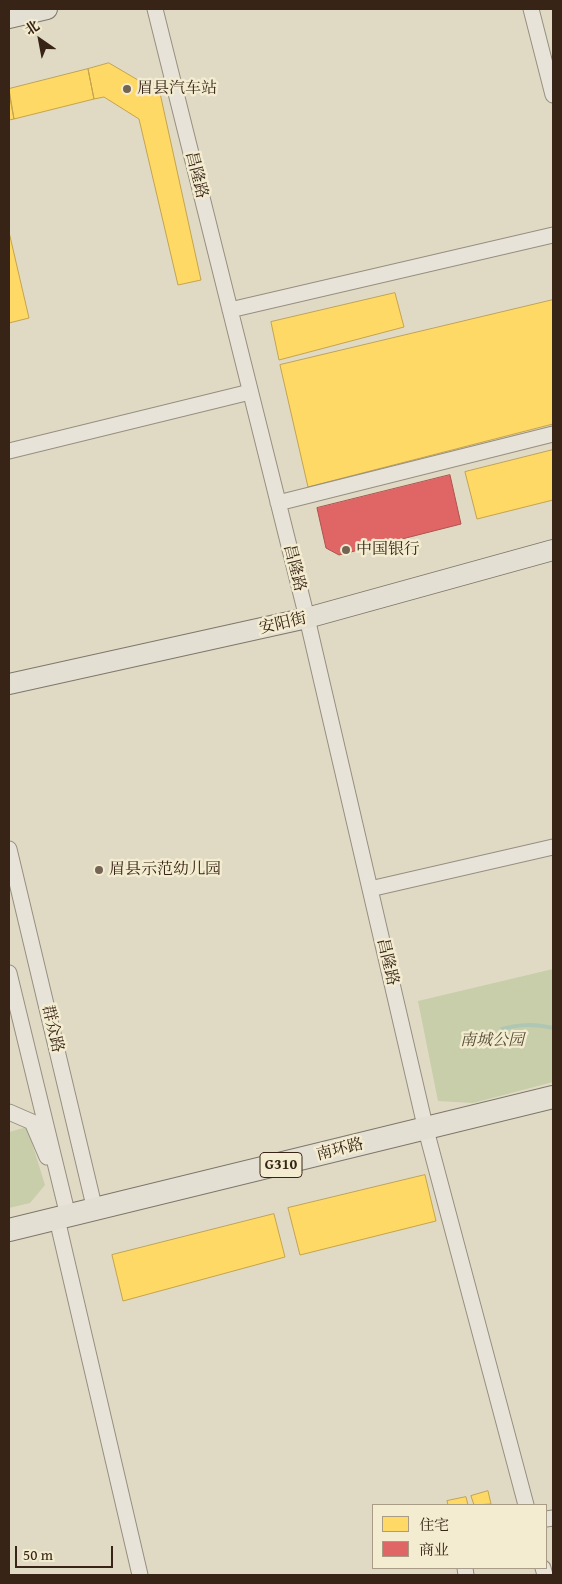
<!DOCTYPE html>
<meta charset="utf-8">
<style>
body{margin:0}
#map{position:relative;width:562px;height:1584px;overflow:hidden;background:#e0dac4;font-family:"Gentium Book Plus","Noto Serif SC",serif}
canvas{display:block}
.frame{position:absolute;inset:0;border:10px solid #382417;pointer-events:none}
.legend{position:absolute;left:372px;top:1504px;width:175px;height:65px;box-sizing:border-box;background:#f3ecd0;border:1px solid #a89c86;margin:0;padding:6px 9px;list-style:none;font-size:15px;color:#382417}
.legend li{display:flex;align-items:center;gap:10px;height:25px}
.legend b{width:25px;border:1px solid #a89c86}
.north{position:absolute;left:15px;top:15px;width:50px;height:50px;-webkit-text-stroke:4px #f3ecd0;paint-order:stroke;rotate:327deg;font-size:14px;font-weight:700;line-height:20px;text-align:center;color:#382417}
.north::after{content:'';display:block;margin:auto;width:18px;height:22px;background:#382417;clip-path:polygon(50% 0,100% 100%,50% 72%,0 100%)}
.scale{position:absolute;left:15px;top:1546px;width:98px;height:22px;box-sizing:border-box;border:2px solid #382417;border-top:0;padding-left:6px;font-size:15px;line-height:18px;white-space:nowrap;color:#382417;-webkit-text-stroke:4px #f3ecd0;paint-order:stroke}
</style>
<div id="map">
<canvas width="562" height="1584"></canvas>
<div class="frame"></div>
<ul class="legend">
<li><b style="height:14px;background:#ffd966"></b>住宅</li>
<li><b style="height:14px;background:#e06666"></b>商业</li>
</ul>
<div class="north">北</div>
<div class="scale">50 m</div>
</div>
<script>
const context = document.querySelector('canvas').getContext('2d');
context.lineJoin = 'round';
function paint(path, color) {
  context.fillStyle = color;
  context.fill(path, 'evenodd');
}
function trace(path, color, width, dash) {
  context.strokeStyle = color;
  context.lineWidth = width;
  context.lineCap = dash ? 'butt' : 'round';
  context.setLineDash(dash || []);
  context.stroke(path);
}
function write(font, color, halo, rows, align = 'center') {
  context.font = font + ' "Gentium Book Plus","Noto Serif SC",serif';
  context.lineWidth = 5;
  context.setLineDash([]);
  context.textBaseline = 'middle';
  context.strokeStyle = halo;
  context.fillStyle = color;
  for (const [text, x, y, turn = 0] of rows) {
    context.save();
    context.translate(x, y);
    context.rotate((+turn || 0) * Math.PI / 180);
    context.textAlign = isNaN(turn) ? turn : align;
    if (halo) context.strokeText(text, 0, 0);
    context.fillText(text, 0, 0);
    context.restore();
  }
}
paint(new Path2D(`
 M553 969V1082L473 1103 438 1101 418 1001Z
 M27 1127 45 1185 30 1203 9 1208V1132Z`), '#c7cea9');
const homes = new Path2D(`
 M109 63 160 93 201 280 178 285 139 119 104 97 94 99 88 69Z
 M88 69 94 99 14 119 9 89Z
 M9 93 14 119 9 120Z
 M9 232 29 318 9 323Z
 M395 293 404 327 279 360 271 322Z
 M553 300V424L308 487 280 365Z
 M553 450V500L477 519 465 472Z
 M425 1175 436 1221 300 1255 288 1208Z
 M274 1214 285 1257 123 1301 112 1255Z
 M488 1491 491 1504 474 1505 471 1496Z
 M466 1497 468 1505H448L447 1501Z`);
paint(homes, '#ffd966');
trace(homes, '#c3a34e', 1);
const shops = new Path2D(`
 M450 475 461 524 339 555 326 548 317 508Z`);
paint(shops, '#e06666');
trace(shops, '#ae524e', 1);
trace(new Path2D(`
 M502 1029C521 1024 534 1024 553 1028`), '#aec6b4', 4);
const minor = new Path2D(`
 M155 9 307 618 426 1130 526 1505
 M531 9 553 95
 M230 310 553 235
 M9 451 250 392
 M278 503 553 434
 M9 849 95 1210
 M370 889 553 847
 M9 973 68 1216
 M9 1112 32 1122 47 1157
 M57 1219 140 1575
 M546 1519 553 1518
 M465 1568 466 1575
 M543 1568 545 1575`);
const major = new Path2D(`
 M9 18 47 9
 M9 684 307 618 553 550`);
const highway = new Path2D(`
 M9 1230 553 1097`);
trace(minor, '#968f81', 17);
trace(major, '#7e776b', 22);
trace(highway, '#7e776b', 24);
trace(minor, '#e7e3d8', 15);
trace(major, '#e3dfd2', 20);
trace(highway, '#e3dfd2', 22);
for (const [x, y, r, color] of [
 [127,89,5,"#736454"],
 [346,550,5,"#736454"],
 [99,870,5,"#736454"]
]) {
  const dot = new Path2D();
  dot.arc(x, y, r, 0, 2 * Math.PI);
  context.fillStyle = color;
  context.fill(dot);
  trace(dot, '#f3ecd0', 2);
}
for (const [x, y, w] of [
 [281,1165,42]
]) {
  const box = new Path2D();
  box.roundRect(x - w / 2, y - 12.5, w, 25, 4);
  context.fillStyle = '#f3ecd0';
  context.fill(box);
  trace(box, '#382417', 1);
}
write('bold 15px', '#382417', null, [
 ["G310",281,1165]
]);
write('16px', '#382417', '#f3ecd0', [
 ["眉县汽车站",137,89],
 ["中国银行",356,550],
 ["眉县示范幼儿园",109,870]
], 'left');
write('16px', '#382417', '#f3ecd0', [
 ["昌隆路",196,175,76],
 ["昌隆路",294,568,76],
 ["安阳街",283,624,-13],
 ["昌隆路",387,962,77],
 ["群众路",52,1029,77],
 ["南环路",340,1150,-14]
]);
write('italic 16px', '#574c36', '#f3ecd0', [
 ["南城公园",492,1041]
]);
</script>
